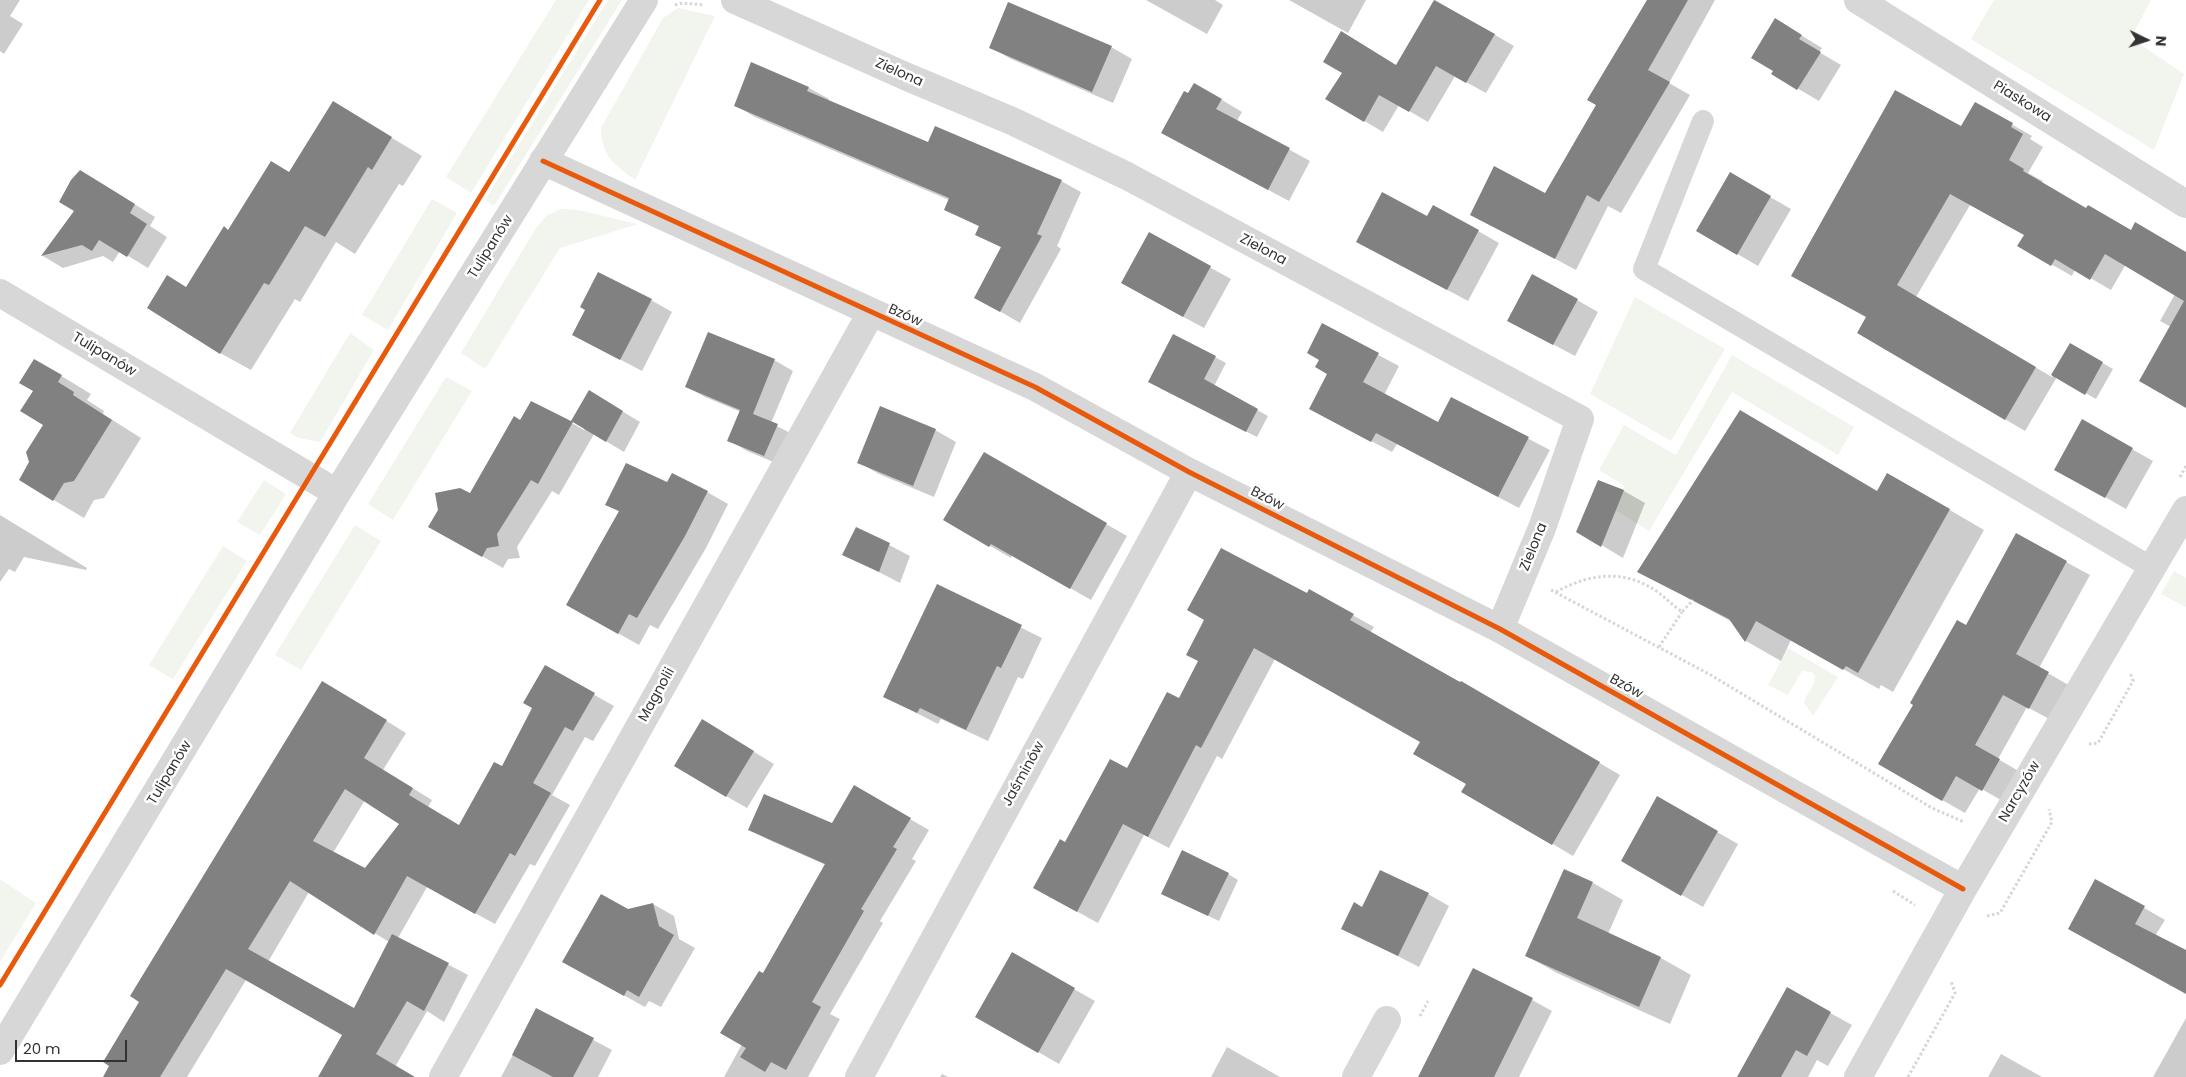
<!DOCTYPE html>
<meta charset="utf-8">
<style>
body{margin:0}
#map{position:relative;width:2186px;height:1077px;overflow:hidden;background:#fff;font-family:Poppins,sans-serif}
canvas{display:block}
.north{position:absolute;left:2121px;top:15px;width:50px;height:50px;-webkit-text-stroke:4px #fff;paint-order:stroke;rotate:94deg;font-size:14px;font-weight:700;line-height:20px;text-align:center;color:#333}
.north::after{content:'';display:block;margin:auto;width:18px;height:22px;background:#333;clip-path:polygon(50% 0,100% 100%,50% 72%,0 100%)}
.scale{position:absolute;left:15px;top:1040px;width:112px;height:22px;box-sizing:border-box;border:2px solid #333;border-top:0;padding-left:6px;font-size:15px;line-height:18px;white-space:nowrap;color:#333;-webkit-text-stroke:4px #fff;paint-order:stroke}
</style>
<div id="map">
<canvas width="2186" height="1077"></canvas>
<div class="north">N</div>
<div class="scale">20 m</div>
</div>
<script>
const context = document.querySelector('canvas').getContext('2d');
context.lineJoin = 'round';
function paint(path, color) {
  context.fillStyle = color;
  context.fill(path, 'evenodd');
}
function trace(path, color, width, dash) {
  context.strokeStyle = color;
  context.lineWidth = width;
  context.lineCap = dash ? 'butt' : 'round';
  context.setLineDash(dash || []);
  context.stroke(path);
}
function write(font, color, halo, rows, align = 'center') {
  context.font = font + ' Poppins,sans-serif';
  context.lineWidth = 5;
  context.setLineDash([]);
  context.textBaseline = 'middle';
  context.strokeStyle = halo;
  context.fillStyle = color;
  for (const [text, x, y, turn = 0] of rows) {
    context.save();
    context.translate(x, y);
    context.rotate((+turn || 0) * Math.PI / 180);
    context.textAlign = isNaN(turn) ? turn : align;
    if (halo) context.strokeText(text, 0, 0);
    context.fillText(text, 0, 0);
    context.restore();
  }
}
paint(new Path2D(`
 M556 0H589L471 193 446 177Z
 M608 0H622L494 206 485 200Z
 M1994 0H2151L2131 38 2184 74 2154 150 1971 39Z
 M678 8 715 16 635 180C614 164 602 157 601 128L663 18Z
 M432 199 457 213 388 330 362 315Z
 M561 209 578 210 638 224 560 248 485 369 461 353 536 228 546 216Z
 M1635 297 1725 349 1671 441 1590 394Z
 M350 333 374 350 320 442 299 438 290 433Z
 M1732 355 1854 427 1838 455 1732 392 1649 531 1612 508 1625 486 1599 470 1624 425 1676 455Z
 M446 377 472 391 393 520 368 504Z
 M264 480 286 494 260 535 237 522Z
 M355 525 381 541 301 670 275 655Z
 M223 546 247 561 173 679 149 665Z
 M2174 571 2186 578V607L2161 594Z
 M1788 648 1838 677 1813 716 1804 703C1806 692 1815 688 1815 676L1812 672 1802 671 1788 695 1768 685Z
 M0 879 36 903 0 962Z`), '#f1f5ed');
paint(new Path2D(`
 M0 0H20L10 16 23 24 4 54 0 51Z
 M1146 0H1215L1223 5 1207 34Z
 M1289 0H1366L1348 33Z
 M1435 0 1514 46 1486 93 1455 76 1428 122 1399 105 1383 132 1327 99 1397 66Z
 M1647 0H1715L1669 83 1690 95 1621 213 1608 206 1576 270 1471 214 1545 195 1598 105Z
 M1796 32 1822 48 1819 52 1841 65 1819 101 1773 74Z
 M990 47H1111L1132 59 1113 103 1011 59Z
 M809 88 829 99 828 101 929 143 1061 181 1081 192 1057 246 1061 249 1020 323 996 309 1002 248 977 234 980 227 946 209 949 200 755 117 735 105Z
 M1222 100 1242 112 1237 121 1310 161 1289 201 1184 145Z
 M1976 104 2032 136 2030 139 2043 147 2028 173 2043 181 2042 183 2186 268V407L2171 327 2160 321 2175 294 2126 264 2111 290 2075 269 2072 276 2019 246 2025 235 1970 205 1916 297 2052 377 2070 344 2113 369 2096 399 2057 377 2025 431 1859 333 1961 128Z
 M364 121 422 156 403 186 399 184 355 254 336 242 300 302 295 299 251 370 220 353 187 288 229 231 289 173Z
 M1730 174 1791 209 1758 266 1698 231Z
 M101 183 155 217 150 226 167 237 148 268 120 251 113 262 103 256 63 268 43 256 75 211Z
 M1478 231 1499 243 1468 301 1378 253Z
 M1149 234 1231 279 1204 328 1143 295Z
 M651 300 672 312 642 371 593 345Z
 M1577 300 1598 312 1575 356 1530 332Z
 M1322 325 1399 366 1384 395 1439 424 1452 399 1550 450 1519 508 1397 444 1392 452 1331 420Z
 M1215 357 1226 363 1214 386 1268 416 1257 437 1160 388Z
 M35 360 91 394 87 400 104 411 103 414 141 438 104 498 94 500 84 518 20 480 31 462 44 424 35 391Z
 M774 360 793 371 771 423 796 436 783 466 747 451 729 440 741 412 705 397 687 387Z
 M607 402 640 422 624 452 594 434 559 495 552 491 517 547 520 558 508 559 503 568 429 526 470 495 521 422 572 423 584 430Z
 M2082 421 2153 461 2126 509 2056 469Z
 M935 430 956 442 934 497 879 474 858 462Z
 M984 454 1127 536 1091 600 1012 555 1011 558 945 520Z
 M1888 474 1984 530 1893 692 1881 685 1879 689 1791 640 1781 661 1746 641 1732 622 1639 571 1878 492Z
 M1599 482 1624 491 1645 503 1623 558 1578 531Z
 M668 484 707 492 728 504 706 548 658 629 650 625 639 645 568 605 620 512 607 505Z
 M0 515 87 568 86 570 24 557 15 572 9 569 0 582Z
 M857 528 910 556 900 583 844 554Z
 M2066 562 2090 575 2039 668 2072 687 2053 721 2027 707 1998 759 2022 773 2006 803 1980 788 1965 813 1879 764 1966 627Z
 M937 586 1042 638 1023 679 1018 677 988 741 941 719 938 724 885 697Z
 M1309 591 1374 627 1370 633 1461 684 1462 682 1620 775 1573 856 1463 791 1467 784 1422 742 1275 659 1222 759 1217 756 1169 848 1144 835 1098 923 1056 900 1066 844 1128 770 1179 700Z
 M545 667 614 706 593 741 585 737 552 795 570 805 535 866 530 864 495 924 427 887 398 938 468 975 444 1022 427 1011 395 1067 410 1077H319L344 1035 246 980 187 1077H104L343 694 406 733 383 770 432 800 428 807 459 826 502 767 534 708ZM365 800 401 824 366 870 333 853ZM309 892 389 942 354 1010 268 962Z
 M723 733 774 764 747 808 726 796Z
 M854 787 929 830 912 859 916 861 880 921 883 923 830 1014 840 1019 808 1077H724L742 1044 763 975 826 865 769 840 749 829 832 825Z
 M1658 798 1738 844 1703 907 1622 861Z
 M1228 874 1238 880 1219 921 1162 894Z
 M2096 880 2165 920 2155 936 2166 982Z
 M1593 883 1623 900 1608 934 1661 958 1691 975 1670 1024 1557 973 1527 956Z
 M1428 894 1449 906 1419 967 1343 928 1363 908Z
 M653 904 674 916 679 939 695 948 661 1007 649 1001 645 1007 585 974 628 910Z
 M1012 954 1095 1001 1059 1064 976 1016Z
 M1787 989 1852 1025 1828 1066 1817 1060 1808 1077H1738Z
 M1532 1000 1552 1011 1519 1077H1420Z
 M537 1010 612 1050 598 1077H501Z
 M2186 1018V1077H2153Z
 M1227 1047 1273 1073 1280 1077H1211Z
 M2001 1054 2042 1077H1988Z
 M942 1074 948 1077H940Z`), '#0003');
paint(new Path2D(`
 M1434 0 1495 34 1466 83 1436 66 1409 112 1379 95 1364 122 1325 99 1342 73 1323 62 1341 31 1396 65Z
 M1647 0H1688L1648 70 1670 82 1599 202 1587 195 1555 259 1470 215 1494 166 1545 193 1596 105 1587 100Z
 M1008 2 1112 46 1092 92 989 48Z
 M1775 18 1802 35 1799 39 1821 52 1797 90 1771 74 1773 71 1751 58Z
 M751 62 809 87 807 91 928 142 935 126 1062 180 1037 234 1042 236 1000 312 974 298 1001 247 975 235 979 226 944 210 949 198 734 106Z
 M1194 83 1222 99 1216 109 1290 148 1268 190 1161 133 1184 91 1188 93Z
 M1895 90 1961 126 1975 102 2013 123 2011 127 2023 134 2009 160 2024 169 2023 171 2086 208 2088 205 2131 230 2135 222 2186 252V408L2139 381 2184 301 2105 254 2090 280 2055 259 2051 266 2017 246 2024 235 1950 194 1897 285 2036 367 2005 420 1857 333 1866 317 1791 276Z
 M333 101 392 137 372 170 368 167 325 237 305 226 269 285 264 283 220 354 147 308 167 275 186 287 224 226 228 230 271 161 289 172Z
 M80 170 135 204 130 213 147 224 127 257 99 240 92 251 82 245 41 256 74 211 59 202 71 180Z
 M1730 172 1771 196 1737 255 1696 231Z
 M1382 192 1427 216 1433 205 1479 230 1447 290 1356 242Z
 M1149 232 1211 266 1183 317 1121 283Z
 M598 272 652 299 620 360 572 335 585 310 580 307Z
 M1532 274 1578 299 1553 345 1507 321Z
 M1322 323 1379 353 1363 382 1438 422 1451 397 1529 437 1498 497 1376 433 1371 442 1309 409 1327 374 1315 367 1319 360 1307 353Z
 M708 332 775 359 753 414 778 424 764 456 727 441 740 410 685 387Z
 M1173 334 1216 356 1204 379 1258 409 1246 432 1148 382Z
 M2070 343 2103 362 2085 395 2051 375Z
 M34 359 62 375 58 382 74 392 73 395 112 420 74 481 64 483 53 501 19 480 29 462 26 452 43 425 20 411 33 391 19 383Z
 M589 390 623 411 606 442 571 421Z
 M531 401 573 422 538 484 531 480 497 534 499 546 487 548 482 557 428 527 438 510 435 493 460 488 470 493 514 416 520 420Z
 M880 406 936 429 913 486 857 463Z
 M1740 410 1877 491 1887 473 1950 509 1858 673 1846 666 1843 670 1756 621 1745 642 1729 619 1637 572Z
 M2082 419 2133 448 2105 498 2054 470Z
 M984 452 1107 523 1070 589 991 544 989 547 943 520Z
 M626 463 667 482 672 473 708 491 685 536 637 618 629 614 618 634 566 605 619 511 605 505Z
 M1598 480 1624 490 1601 547 1576 532Z
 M856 527 890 543 879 572 842 555Z
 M2016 533 2067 561 2016 654 2049 672 2029 709 2003 695 1975 745 2000 759 1982 791 1956 776 1942 801 1878 764 1913 705 1910 703 1957 620 1966 625Z
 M1221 548 1307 593 1309 589 1354 614 1350 620 1460 682 1461 681 1600 762 1552 845 1461 792 1466 784 1413 754 1420 742 1254 648 1201 748 1196 745 1148 837 1123 824 1077 912 1033 888 1060 839 1065 842 1110 759 1127 768 1167 692 1179 698 1198 661 1186 655 1204 620 1187 610Z
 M937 584 1022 625 1001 668 997 666 966 730 920 708 917 713 883 697Z
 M545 665 595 693 573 731 565 727 533 783 551 793 515 856 510 853 475 914 407 876 374 935 290 881 248 949 354 1008 392 934 449 963 424 1011 407 1001 376 1054 415 1077H318L342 1035 226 969 160 1077H103L109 1066 103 1062 139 1002 130 996 322 681 387 720 364 758 413 788 409 795 459 825 494 762 502 766 532 708 523 703ZM345 789 399 824 365 868 313 841Z
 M702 719 754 751 726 797 674 766Z
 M854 785 911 818 893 847 897 849 861 909 864 911 812 1002 821 1007 786 1070 771 1062 765 1072 740 1057 746 1048 720 1033 759 971 763 973 825 864 748 830 764 794 832 823Z
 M1657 796 1718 831 1681 896 1621 861Z
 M1182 850 1229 873 1208 916 1161 894Z
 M1564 869 1593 882 1577 918 1661 957 1639 1007 1525 956Z
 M1380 870 1429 893 1398 956 1341 929 1354 902 1362 907Z
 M2095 879 2145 906 2135 924 2186 950V994L2068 929Z
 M601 894 628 909 653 903 659 926 674 935 639 997 627 990 624 996 562 962Z
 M1012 952 1075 988 1038 1053 975 1017Z
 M1473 968 1533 998 1494 1077H1418Z
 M1787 987 1831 1012 1807 1056 1796 1050 1781 1077H1737Z
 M536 1008 594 1038 573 1077H553L512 1055Z`), '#818181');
trace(new Path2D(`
 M675 5 683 3 704 5
 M2180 477 2186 466
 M1551 590 1709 674 1932 808 1964 822
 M1556 592C1585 576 1617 569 1648 586 1660 592 1671 604 1682 612L1693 600
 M1659 647 1682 612
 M2089 744 2098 743 2133 681 2130 673
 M1893 891 1915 905
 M1987 916 2000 913 2052 822 2049 809
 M1420 1016 1428 1001
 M1908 1077 1955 993 1951 981`), '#d6d6d6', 3, [2.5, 2.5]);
trace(new Path2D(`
 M1703 121 1644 269 2152 568`), '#d7d7d7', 22);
trace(new Path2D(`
 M735 0 905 76 1012 121 1127 176 1580 419 1542 528 1500 629
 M1858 0 2186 204
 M543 161 1035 387 1189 472 1500 629 1963 889
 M0 293 337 493
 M0 1051 337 493 644 0
 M443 1077 871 313
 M859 1077 1189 472
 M1356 1077 1387 1020
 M1858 1077 1963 889 2186 510`), '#d7d7d7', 28);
trace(new Path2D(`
 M543 161 1035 387 1189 472 1500 629 1963 889
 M0 985 600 0`), '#e8590c', 5);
write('14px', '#333', '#fff', [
 ["Zielona",899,73,24],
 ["Piaskowa",2022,102,32],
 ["Tulipanów",491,247,-58],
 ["Zielona",1263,250,28],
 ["Bzów",905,316,24],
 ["Tulipanów",104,355,31],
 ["Bzów",1267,499,27],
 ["Zielona",1534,547,-68],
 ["Bzów",1626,687,29],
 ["Magnolii",657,695,-61],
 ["Tulipanów",170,773,-59],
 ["Jaśminów",1024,774,-61],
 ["Narcyzów",2020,792,-60]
]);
</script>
